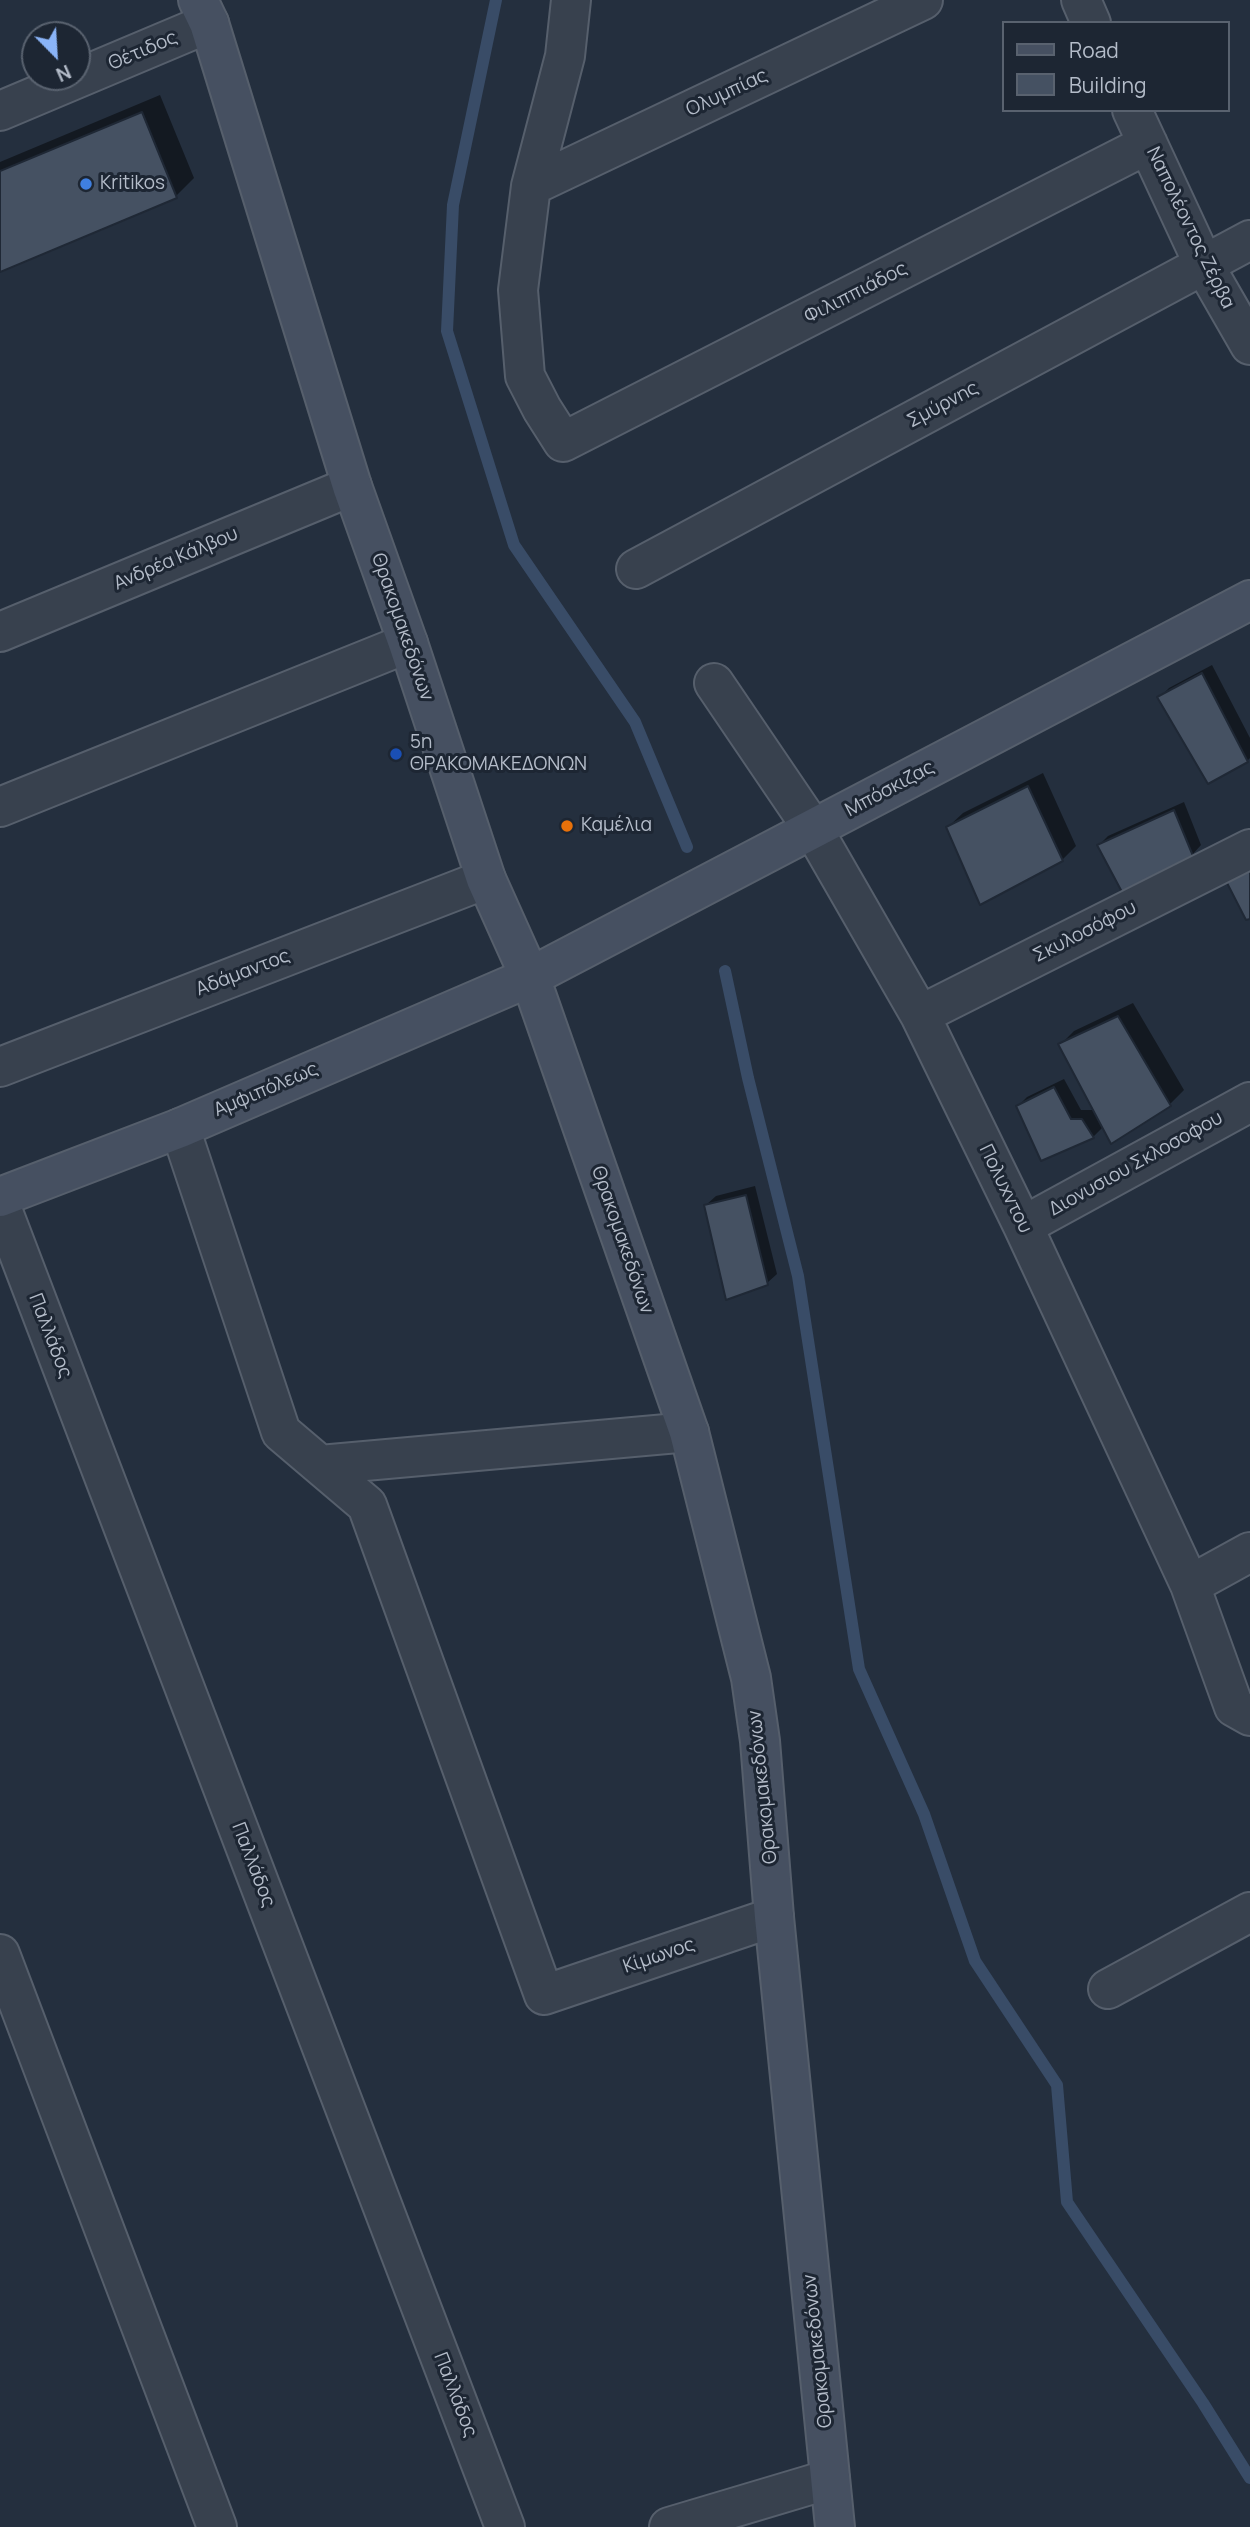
<!DOCTYPE html>
<meta charset="utf-8">
<style>
body{margin:0}
#map{position:relative;width:1250px;height:2527px;overflow:hidden;background:#242f3e;font-family:Manrope,sans-serif}
canvas{display:block}
.legend{position:absolute;left:1002px;top:21px;width:228px;height:91px;box-sizing:border-box;background:#1d2633;border:2px solid #59626f;margin:0;padding:9px 12px;list-style:none;font-size:21px;color:#b4bcc9}
.legend li{display:flex;align-items:center;gap:14px;height:35px}
.legend b{width:35px;border:2px solid #59626f}
.north{position:absolute;left:21px;top:21px;width:70px;height:70px;box-sizing:border-box;background:#1d2633;border:2px solid #59626f;border-radius:50%;rotate:156deg;font-size:19px;font-weight:700;line-height:28px;text-align:center;color:#b4bcc9}
.north::after{content:'';display:block;margin:auto;width:24px;height:32px;background:#8ab4f8;clip-path:polygon(50% 0,100% 100%,50% 72%,0 100%)}
</style>
<div id="map">
<canvas width="1250" height="2527"></canvas>
<ul class="legend">
<li><b style="height:9px;background:#465061"></b>Road</li>
<li><b style="height:19px;background:#455162"></b>Building</li>
</ul>
<div class="north">N</div>
</div>
<script>
const context = document.querySelector('canvas').getContext('2d');
context.lineJoin = 'round';
function paint(path, color) {
  context.fillStyle = color;
  context.fill(path, 'evenodd');
}
function trace(path, color, width, dash) {
  context.strokeStyle = color;
  context.lineWidth = width;
  context.lineCap = dash ? 'butt' : 'round';
  context.setLineDash(dash || []);
  context.stroke(path);
}
function write(font, color, halo, rows, align = 'center') {
  context.font = font + ' Manrope,sans-serif';
  context.lineWidth = 6;
  context.setLineDash([]);
  context.textBaseline = 'middle';
  context.strokeStyle = halo;
  context.fillStyle = color;
  for (const [text, x, y, turn = 0] of rows) {
    context.save();
    context.translate(x, y);
    context.rotate((+turn || 0) * Math.PI / 180);
    context.textAlign = isNaN(turn) ? turn : align;
    if (halo) context.strokeText(text, 0, 0);
    context.fillText(text, 0, 0);
    context.restore();
  }
}
paint(new Path2D(`
 M160 95 194 178 176 196 0 270V162Z
 M1212 665 1250 738V758L1247 761 1160 697 1169 688Z
 M1043 773 1076 846 1062 860 948 827 963 813Z
 M1184 802 1201 845 1192 855 1099 845 1108 836Z
 M1133 1003 1184 1090 1170 1104 1103 1127 1093 1137 1018 1106 1027 1097 1064 1079 1081 1110H1095L1060 1045 1074 1031Z
 M755 1186 777 1274 767 1283 706 1205 716 1196Z`), '#0007');
trace(new Path2D(`
 M496 0 453 205 447 331 514 545 635 722 687 847
 M725 971 748 1078 798 1276 859 1669 924 1814 975 1961 1057 2085 1067 2202 1203 2403 1250 2478`), '#394c67', 12);
const building = new Path2D(`
 M142 112 177 198 0 272V171Z
 M1202 673 1248 762 1208 784 1157 697Z
 M1028 786 1063 861 980 905 946 827Z
 M1174 810 1193 856 1122 892 1097 845Z
 M1250 868V919L1246 920 1225 879Z
 M1118 1016 1171 1106 1111 1144 1058 1044Z
 M1054 1087 1071 1119H1082L1094 1138 1041 1161 1016 1106Z
 M746 1195 768 1285 726 1300 704 1205Z`);
paint(building, '#455162');
trace(building, '#1f2835', 2);
const street = new Path2D(`
 M571 0 565 56 531 186 518 290 525 376 542 409 563 442 1148 144
 M1081 0 1091 23
 M1132 110 1204 265 1250 345
 M0 111 209 23
 M531 186 923 0
 M636 569 1250 240
 M0 632 352 486
 M714 683 813 829 920 1015 1023 1226 1190 1585 1234 1707 1250 1716
 M0 807 408 643
 M920 1015 1250 849
 M0 1067 486 879
 M180 1128 281 1432 367 1505 544 1995 774 1917
 M0 1204 505 2527
 M1023 1226 1250 1102
 M320 1465 689 1432
 M1190 1585 1250 1552
 M0 1954 217 2527
 M1108 1989 1250 1912
 M669 2527 830 2479`);
const secondary = new Path2D(`
 M198 0 209 23 352 486 408 643 486 879 530 977 689 1432 751 1678 760 1741 774 1917 835 2527
 M0 1197 180 1128 530 977 1250 600`);
trace(street, '#565f6c', 42);
trace(secondary, '#565f6c', 42);
trace(street, '#38414e', 38);
trace(secondary, '#465061', 38);
for (const [x, y, r, color] of [
 [86,184,7,"#3f7fe0"],
 [396,754,7,"#1a4fb4"],
 [567,826,7,"#e8710a"]
]) {
  const dot = new Path2D();
  dot.arc(x, y, r, 0, 2 * Math.PI);
  context.fillStyle = color;
  context.fill(dot);
  trace(dot, '#1d2633', 2.5);
}
write('19px', '#b4bcc9', '#1d2633', [
 ["Θέτιδος",143,51,-23],
 ["Ολυμπίας",727,93,-25],
 ["Ναπολέοντος Ζέρβα",1190,228,64],
 ["Φιλιππιάδος",856,293,-27],
 ["Σμύρνης",943,405,-28],
 ["Ανδρέα Κάλβου",176,559,-23],
 ["Θρακομακεδόνων",402,627,71],
 ["Μπόσκιζας",890,789,-28],
 ["Σκυλοσόφου",1085,932,-27],
 ["Αδάμαντος",243,973,-21],
 ["Αμφιπόλεως",266,1090,-23],
 ["Διονυσιου Σκλοσοφου",1136,1164,-29],
 ["Πολυχντου",1005,1189,64],
 ["Θρακομακεδόνων",622,1240,71],
 ["Παλλάδος",50,1336,69],
 ["Θρακομακεδόνων",763,1787,-96],
 ["Παλλάδος",253,1865,69],
 ["Κίμωνος",659,1956,-19],
 ["Θρακομακεδόνων",818,2351,-96],
 ["Παλλάδος",455,2395,69]
]);
write('19px', '#b4bcc9', '#1d2633', [
 ["Kritikos",100,184],
 ["5η",410,743],
 ["ΘΡΑΚΟΜΑΚΕΔΟΝΩΝ",410,765],
 ["Καμέλια",581,826]
], 'left');
</script>
